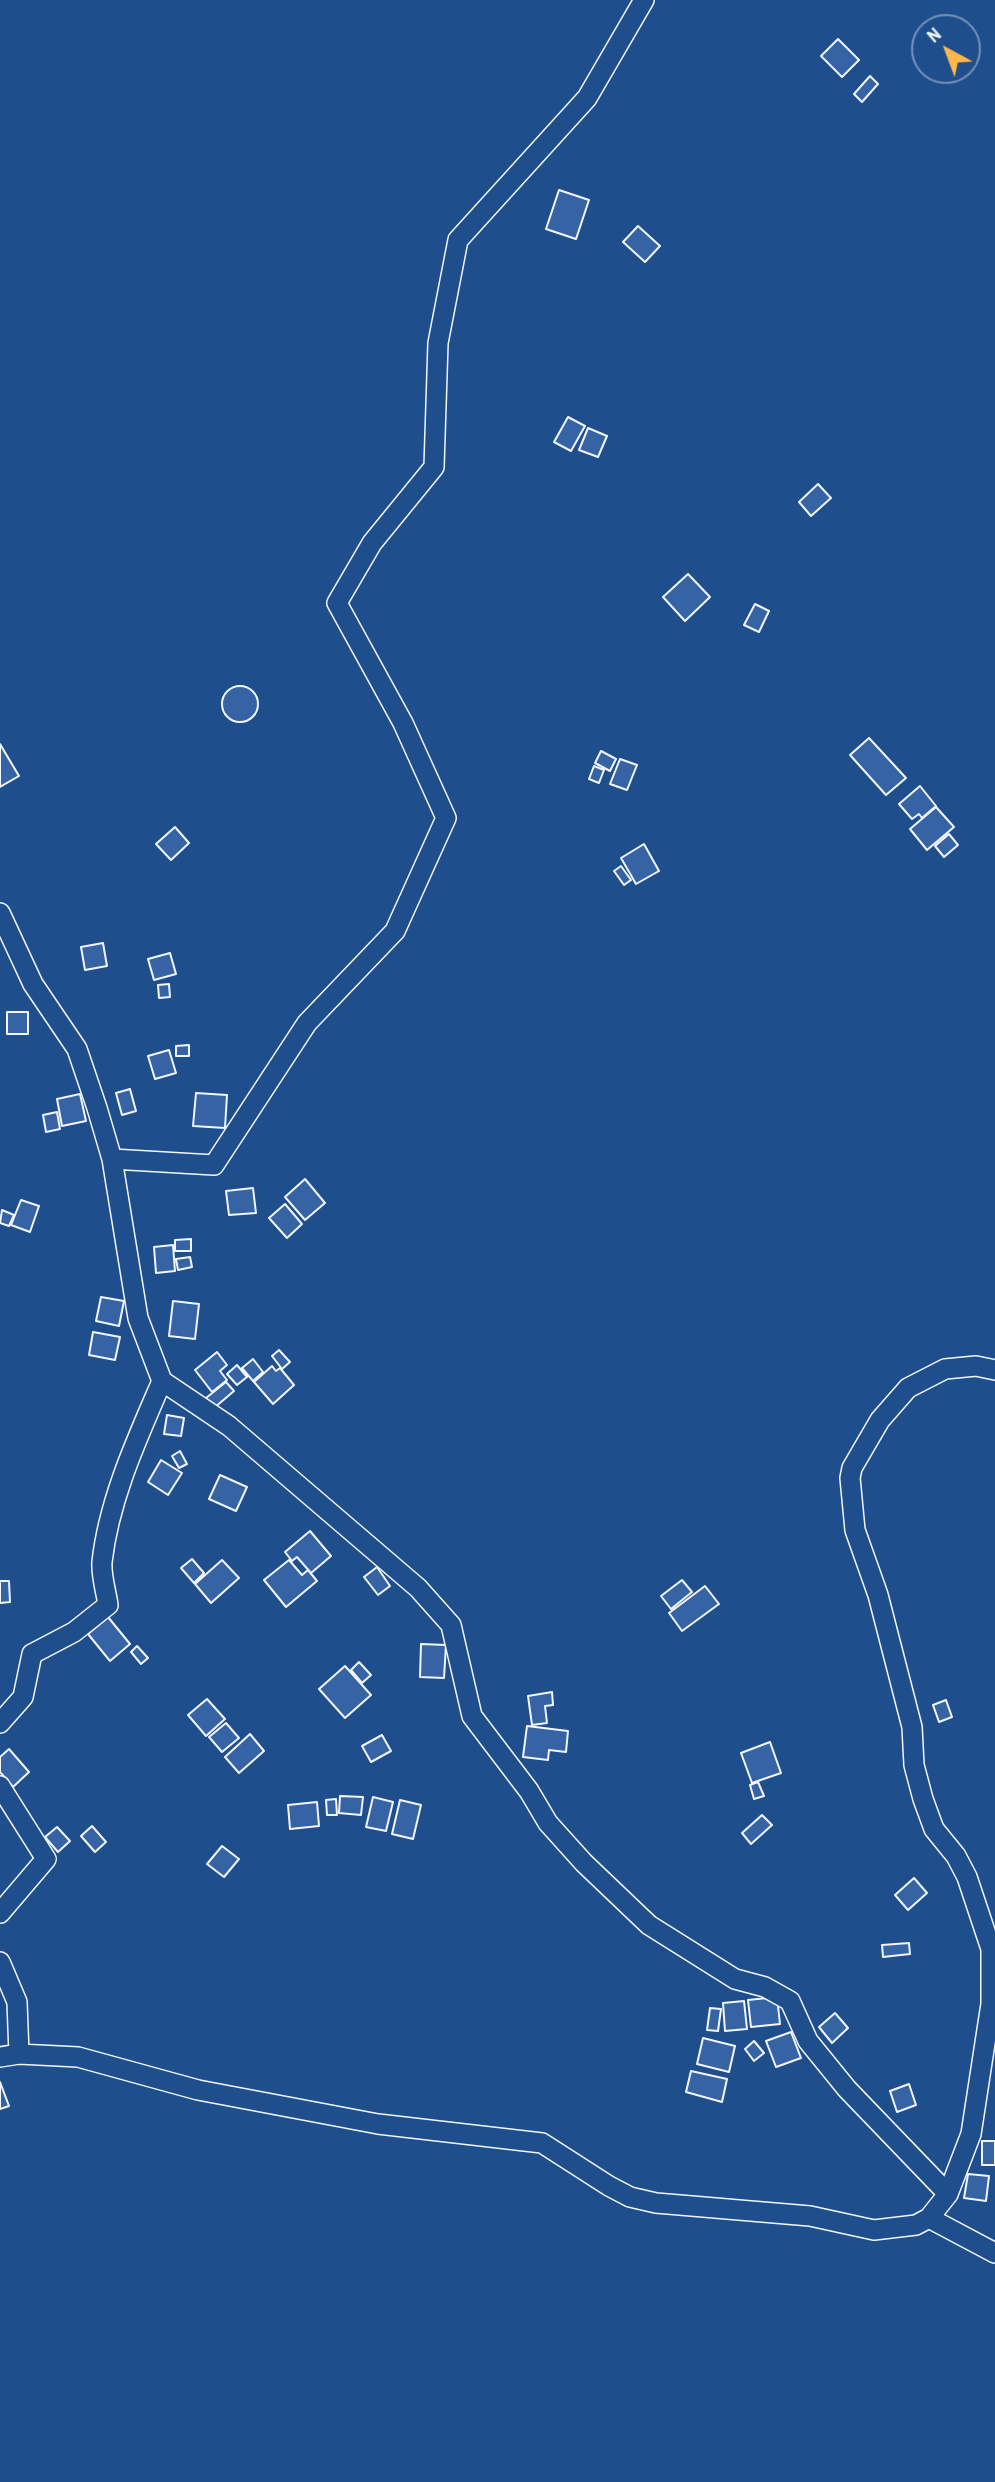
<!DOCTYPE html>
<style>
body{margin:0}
#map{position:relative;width:995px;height:2482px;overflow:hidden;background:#1f4e8c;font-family:"Archivo Narrow",sans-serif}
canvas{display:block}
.north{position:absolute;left:911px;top:14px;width:70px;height:70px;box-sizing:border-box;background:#1f4e8c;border:2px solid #7391ba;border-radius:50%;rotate:319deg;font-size:19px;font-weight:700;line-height:28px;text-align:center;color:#f2f6ff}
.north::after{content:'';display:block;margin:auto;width:24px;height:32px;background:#ffb74d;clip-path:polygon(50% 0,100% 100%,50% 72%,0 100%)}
</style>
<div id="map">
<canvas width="995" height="2482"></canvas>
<div class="north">N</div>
</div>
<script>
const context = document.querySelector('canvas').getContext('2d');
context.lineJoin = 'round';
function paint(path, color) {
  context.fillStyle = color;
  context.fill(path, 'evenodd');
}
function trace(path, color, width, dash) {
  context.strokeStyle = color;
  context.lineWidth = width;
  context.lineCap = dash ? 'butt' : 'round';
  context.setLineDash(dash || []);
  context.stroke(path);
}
const building = new Path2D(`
 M838 39 859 60 842 77 821 56Z
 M870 76 878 84 862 102 854 94Z
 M559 190 589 200 576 239 546 229Z
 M638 226 660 246 645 262 623 242Z
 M568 417 585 426 571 451 554 442Z
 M588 428 607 436 598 457 579 450Z
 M818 484 831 498 811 516 799 502Z
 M688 574 710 597 685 621 663 597Z
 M755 604 769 611 759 632 744 625Z
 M222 704a18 18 0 1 1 36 0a18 18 0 1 1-36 0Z
 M869 738 906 778 886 795 850 755Z
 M0 744 19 776 0 787Z
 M601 751 616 759 610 771 595 763Z
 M620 759 637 765 627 790 610 784Z
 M594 766 604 770 599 783 589 779Z
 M920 786 936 806 922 818 919 814 912 819 899 804Z
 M936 807 954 827 927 850 910 829Z
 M175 827 189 843 171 860 156 844Z
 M949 834 958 845 944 857 935 846Z
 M644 844 659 871 636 884 621 858Z
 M621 866 631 880 624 885 614 871Z
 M103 943 107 966 85 970 81 947Z
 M170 953 176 974 154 980 148 959Z
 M169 984 170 997 159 998 158 985Z
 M7 1012H28V1034H7Z
 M189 1045V1056H176V1046Z
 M169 1050 176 1073 155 1079 148 1056Z
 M130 1089 136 1111 122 1115 116 1093Z
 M196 1093 227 1095 225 1128 193 1126Z
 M80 1094 86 1121 62 1126 57 1099Z
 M57 1112 60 1129 46 1132 43 1115Z
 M305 1179 325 1203 305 1220 285 1197Z
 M253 1188 256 1213 229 1215 226 1191Z
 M21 1200 39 1206 30 1232 11 1225Z
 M285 1204 302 1224 287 1238 269 1218Z
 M2 1210 14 1215 9 1226 0 1223Z
 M191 1239V1251H175V1240Z
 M173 1245 175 1271 156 1273 154 1247Z
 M190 1257 192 1267 178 1270 176 1259Z
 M101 1297 124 1301 119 1326 96 1321Z
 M173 1301 199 1304 195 1339 169 1336Z
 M93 1332 120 1337 115 1360 89 1355Z
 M279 1350 290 1362 282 1369 272 1356Z
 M217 1352 227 1365 220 1371 227 1380 212 1392 195 1370Z
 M253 1359 263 1372 253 1381 242 1368Z
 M237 1365 247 1377 237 1385 227 1374Z
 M272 1366 276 1371 280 1368 294 1385 273 1404 254 1382Z
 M226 1382 234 1391 214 1408 206 1398Z
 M167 1415 184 1418 181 1436 164 1434Z
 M180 1451 187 1464 179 1468 172 1456Z
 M161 1460 182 1473 168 1495 148 1482Z
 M220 1475 247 1487 236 1511 209 1499Z
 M310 1531 331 1556 311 1573 297 1557 292 1561 285 1552Z
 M192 1559 204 1573 194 1583 181 1568Z
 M222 1560 239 1578 211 1603 195 1584Z
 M289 1560 302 1575 308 1570 317 1581 286 1607 264 1580Z
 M377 1567 390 1586 378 1595 364 1577Z
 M682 1580 692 1592 671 1609 661 1596Z
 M0 1581H9L10 1602 0 1603Z
 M705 1586 719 1604 682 1631 669 1613Z
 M108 1617 130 1644 110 1661 88 1634Z
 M421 1644 446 1645 444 1678 420 1677Z
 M137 1646 148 1658 141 1664 131 1652Z
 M359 1662 371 1675 362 1683 351 1670Z
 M345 1666 371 1695 345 1718 319 1689Z
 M552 1692 553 1705 545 1706 547 1723 532 1725 528 1696Z
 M207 1699 225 1719 206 1736 188 1715Z
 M946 1700 952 1717 939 1722 933 1705Z
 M226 1723 239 1738 222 1752 209 1737Z
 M527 1726 568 1731 566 1752 549 1750 548 1760 523 1757Z
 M250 1734 264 1751 239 1773 225 1757Z
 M382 1735 391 1751 371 1762 362 1746Z
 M770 1742 781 1773 752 1783 741 1753Z
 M9 1749 29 1772 13 1787 0 1772V1757Z
 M758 1782 764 1796 754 1799 750 1785Z
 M340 1796 363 1797 361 1815 339 1813Z
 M373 1797 393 1802 386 1831 366 1827Z
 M336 1799 337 1815H327L326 1800Z
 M400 1800 421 1805 413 1839 392 1834Z
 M317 1802 319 1826 290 1829 288 1805Z
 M762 1815 772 1825 751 1844 742 1833Z
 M92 1826 106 1842 95 1852 81 1836Z
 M57 1827 70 1841 58 1852 45 1837Z
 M222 1846 239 1859 224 1877 207 1864Z
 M914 1878 927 1893 908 1910 895 1895Z
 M909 1943 910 1954 883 1957 882 1945Z
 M777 1997 780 2024 751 2027 748 2000Z
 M744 2001 747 2029 725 2031 723 2003Z
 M710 2008 721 2009 718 2031 707 2030Z
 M835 2013 848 2028 832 2043 819 2027Z
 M791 2032 801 2058 776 2067 766 2041Z
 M703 2038 735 2046 729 2072 697 2064Z
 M754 2041 764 2053 754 2061 745 2049Z
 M691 2071 727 2079 722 2102 686 2092Z
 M0 2082 9 2106 0 2109Z
 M909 2084 916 2105 897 2112 890 2091Z
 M982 2141H995V2165H982Z
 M968 2174 989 2176 986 2201 964 2198Z`);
paint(building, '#3563a3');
trace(building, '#f2f6ff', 2);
const minor = new Path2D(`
 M0 913 33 984 77 1049 97 1108 112 1159 138 1318 162 1381 229 1426 418 1588 451 1625 472 1716 529 1791 548 1823 584 1863 649 1925 735 1979 765 1987 790 2001 808 2041 847 2089 948 2194
 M112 1159 214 1165 307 1023 395 931 446 818 403 723 337 603 372 543 434 467 438 343 458 240 587 98 644 0
 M0 1723 23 1697 32 1654 74 1632 108 1605C106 1591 101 1576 102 1562 109 1499 137 1439 162 1381
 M0 1786 46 1859 0 1913
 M0 1962 17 2002 19 2054
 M0 2057 19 2054 78 2057 198 2090 378 2124 542 2143 609 2186 630 2197 656 2203 810 2216 874 2230 916 2225 929 2218 948 2194 971 2134 991 2004V1949L967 1877 956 1856 934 1829 923 1799 914 1765 912 1727 878 1595 855 1530 850 1478 852 1468 880 1420 908 1388 945 1369 976 1366 995 1370
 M929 2218 995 2253`);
trace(minor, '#f2f6ff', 22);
trace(minor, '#1f4e8c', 19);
</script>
